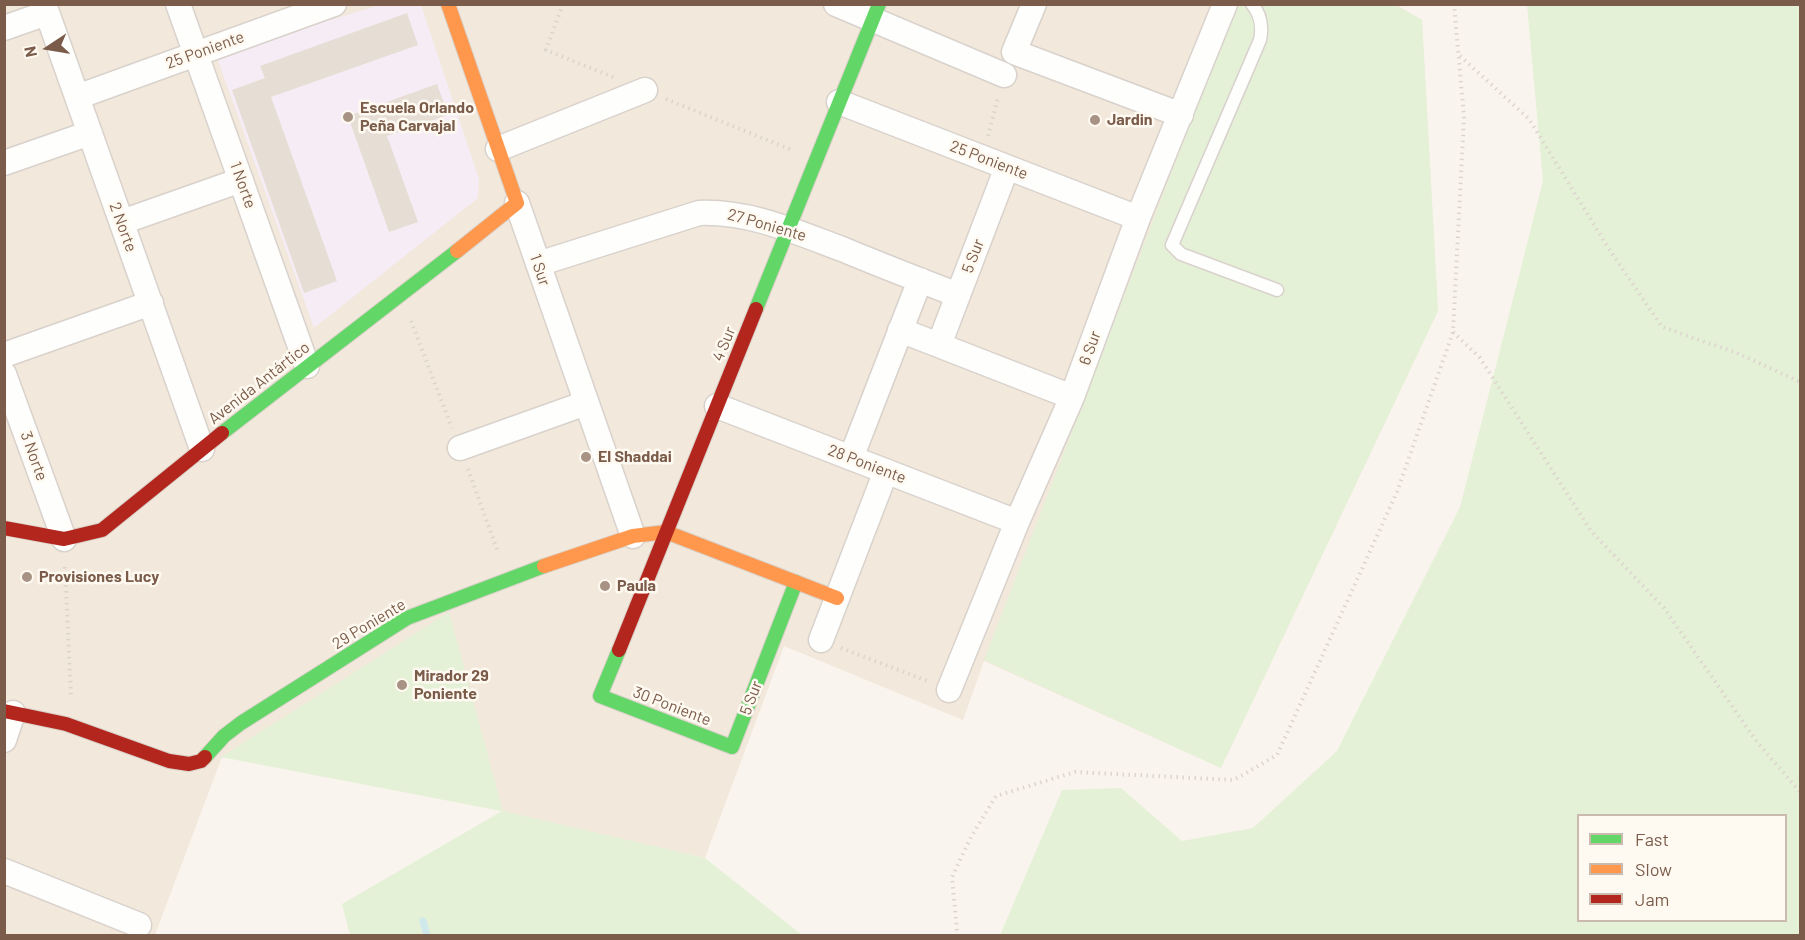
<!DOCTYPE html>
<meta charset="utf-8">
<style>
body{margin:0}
#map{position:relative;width:1805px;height:940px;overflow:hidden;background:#f9f5ee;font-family:Barlow,sans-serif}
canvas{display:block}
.frame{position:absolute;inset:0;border:6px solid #7b5c4a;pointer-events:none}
.legend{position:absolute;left:1577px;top:814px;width:210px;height:108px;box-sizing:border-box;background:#fffaf1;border:2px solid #cabbae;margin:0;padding:8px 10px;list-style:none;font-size:18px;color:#7b5c4a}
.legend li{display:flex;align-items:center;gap:12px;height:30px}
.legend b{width:30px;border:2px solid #cabbae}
.north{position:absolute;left:18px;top:18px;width:60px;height:60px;-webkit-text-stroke:4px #fffaf1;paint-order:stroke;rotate:258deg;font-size:16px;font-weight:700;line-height:24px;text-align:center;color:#7b5c4a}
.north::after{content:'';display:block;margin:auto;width:21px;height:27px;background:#7b5c4a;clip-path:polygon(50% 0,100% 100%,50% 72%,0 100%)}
</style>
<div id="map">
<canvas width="1805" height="940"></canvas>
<div class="frame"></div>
<ul class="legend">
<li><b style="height:8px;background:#63d668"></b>Fast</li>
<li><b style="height:8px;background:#ff974d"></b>Slow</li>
<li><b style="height:8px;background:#b3261e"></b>Jam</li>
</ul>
<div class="north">N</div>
</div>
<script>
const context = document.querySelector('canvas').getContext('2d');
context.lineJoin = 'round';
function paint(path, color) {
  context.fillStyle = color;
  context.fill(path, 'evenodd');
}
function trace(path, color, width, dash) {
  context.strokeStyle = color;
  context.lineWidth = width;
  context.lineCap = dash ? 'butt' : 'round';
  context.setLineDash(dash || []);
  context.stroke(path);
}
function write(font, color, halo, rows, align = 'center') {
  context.font = font + ' Barlow,sans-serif';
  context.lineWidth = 5;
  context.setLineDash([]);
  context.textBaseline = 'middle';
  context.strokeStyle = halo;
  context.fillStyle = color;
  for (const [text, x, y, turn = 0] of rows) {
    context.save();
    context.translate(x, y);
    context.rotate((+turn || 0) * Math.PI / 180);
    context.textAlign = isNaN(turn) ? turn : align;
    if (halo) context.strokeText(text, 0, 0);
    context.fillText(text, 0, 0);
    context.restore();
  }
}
paint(new Path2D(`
 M1395 4 1422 20 1438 311 1221 768 984 661 963 720 784 646 705 858 502 811 222 757 155 935 5 936V5Z`), '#f2e8db');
paint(new Path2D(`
 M380 5H421L479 179 478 198 314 328 216 55Z`), '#f6ecf5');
paint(new Path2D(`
 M1236 5H1395L1422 20 1438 311 1221 768 984 660Z
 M1527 5H1800V935H1000L1062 790 1121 788 1182 841 1253 828 1337 751 1460 507 1543 181ZM1578 816H1786V920H1578Z
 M449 612 503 811 705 858 802 935H350L342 904 502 811 221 757Z`), '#e5f1d7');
trace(new Path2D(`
 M423 921 427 936`), '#cee8eb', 7);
paint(new Path2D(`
 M407 13 418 45 271 97 337 281 304 293 232 90 265 78 260 66Z
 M437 84 448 115 387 136 418 222 389 232 348 116Z`), '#e6ddd5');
const lane = new Path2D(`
 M1252 4C1261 15 1263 26 1260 40L1172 245 1181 254 1277 290`);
const street = new Path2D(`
 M44 4 202 449
 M178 4 307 366
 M836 4 1004 75
 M1034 4 1014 52 1181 115
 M4 28 47 13
 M77 97 334 4
 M839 102 1138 218
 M498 149 645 90
 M4 163 90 133
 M517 203 633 536
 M122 222 241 180
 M538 264 699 213C750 211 796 232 842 249 880 265 919 280 958 295
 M900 330 1072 397
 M939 345 1007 167
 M4 355 151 303
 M4 374 64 539
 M717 406 1017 522
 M460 448 586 403
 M851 458 920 280
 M821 640 886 471
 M949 690 1017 522 1072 397 1138 218 1225 4
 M4 740 13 713
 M4 871 139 925`);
const fast = new Path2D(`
 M756 309 879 4
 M222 433 457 251
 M619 650 600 696 732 747 796 582
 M205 757 224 736 241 723 407 618 544 566`);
const slow = new Path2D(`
 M448 4 517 203 457 251
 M544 566 633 536 666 532 837 598`);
const jam = new Path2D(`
 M4 528 64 539 102 530 222 433
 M619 650 756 309
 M4 711 66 724 169 761 189 764 201 761 205 757`);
trace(lane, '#d9d2cc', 15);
trace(street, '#d9d2cc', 27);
trace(fast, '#d9d1c9', 16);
trace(slow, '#d9d1c9', 16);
trace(jam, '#d9d1c9', 16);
trace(new Path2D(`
 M563 4 546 50 615 78
 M1460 56 1529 119 1609 249 1662 327 1737 353 1800 382
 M666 99 792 150
 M988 136 998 97
 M411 321 452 428
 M1453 332 1480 358 1591 531 1664 608 1757 742 1800 792
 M468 469 498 552
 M65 567 71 697
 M841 648 930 682
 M959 936 957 930 952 877 971 837 996 796 1075 772 1234 780 1277 755 1397 492 1453 332 1464 117 1454 4`), '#dcd5ce', 4, [1.5, 4.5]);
trace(lane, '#fefefc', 12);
trace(street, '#fefefc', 24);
trace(fast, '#63d668', 14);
trace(slow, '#ff974d', 14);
trace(jam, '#b3261e', 14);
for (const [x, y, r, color] of [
 [348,117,6,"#a79283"],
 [1095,120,6,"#a79283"],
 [586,457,6,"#a79283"],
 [27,577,6,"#a79283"],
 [605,586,6,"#a79283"],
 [402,685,6,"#a79283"]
]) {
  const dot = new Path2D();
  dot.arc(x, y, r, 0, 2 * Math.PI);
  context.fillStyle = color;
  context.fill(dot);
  trace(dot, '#fffaf1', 2);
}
write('16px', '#7b5c4a', '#fffaf1', [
 ["25 Poniente",205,50,-20],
 ["25 Poniente",989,160,21],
 ["1 Norte",243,185,70],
 ["27 Poniente",767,225,16],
 ["2 Norte",123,227,70],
 ["5 Sur",973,256,-69],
 ["1 Sur",540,270,71],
 ["4 Sur",724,344,-68],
 ["6 Sur",1090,348,-70],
 ["Avenida Antártico",259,383,-38],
 ["3 Norte",34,456,70],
 ["28 Poniente",867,464,21],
 ["29 Poniente",369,624,-31],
 ["5 Sur",751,698,-69],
 ["30 Poniente",672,706,21]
]);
write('bold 16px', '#7b5c4a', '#fffaf1', [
 ["Escuela Orlando",360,108],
 ["Peña Carvajal",360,126],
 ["Jardin",1107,120],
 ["El Shaddai",598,457],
 ["Provisiones Lucy",39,577],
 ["Paula",617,586],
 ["Mirador 29",414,676],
 ["Poniente",414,694]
], 'left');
</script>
